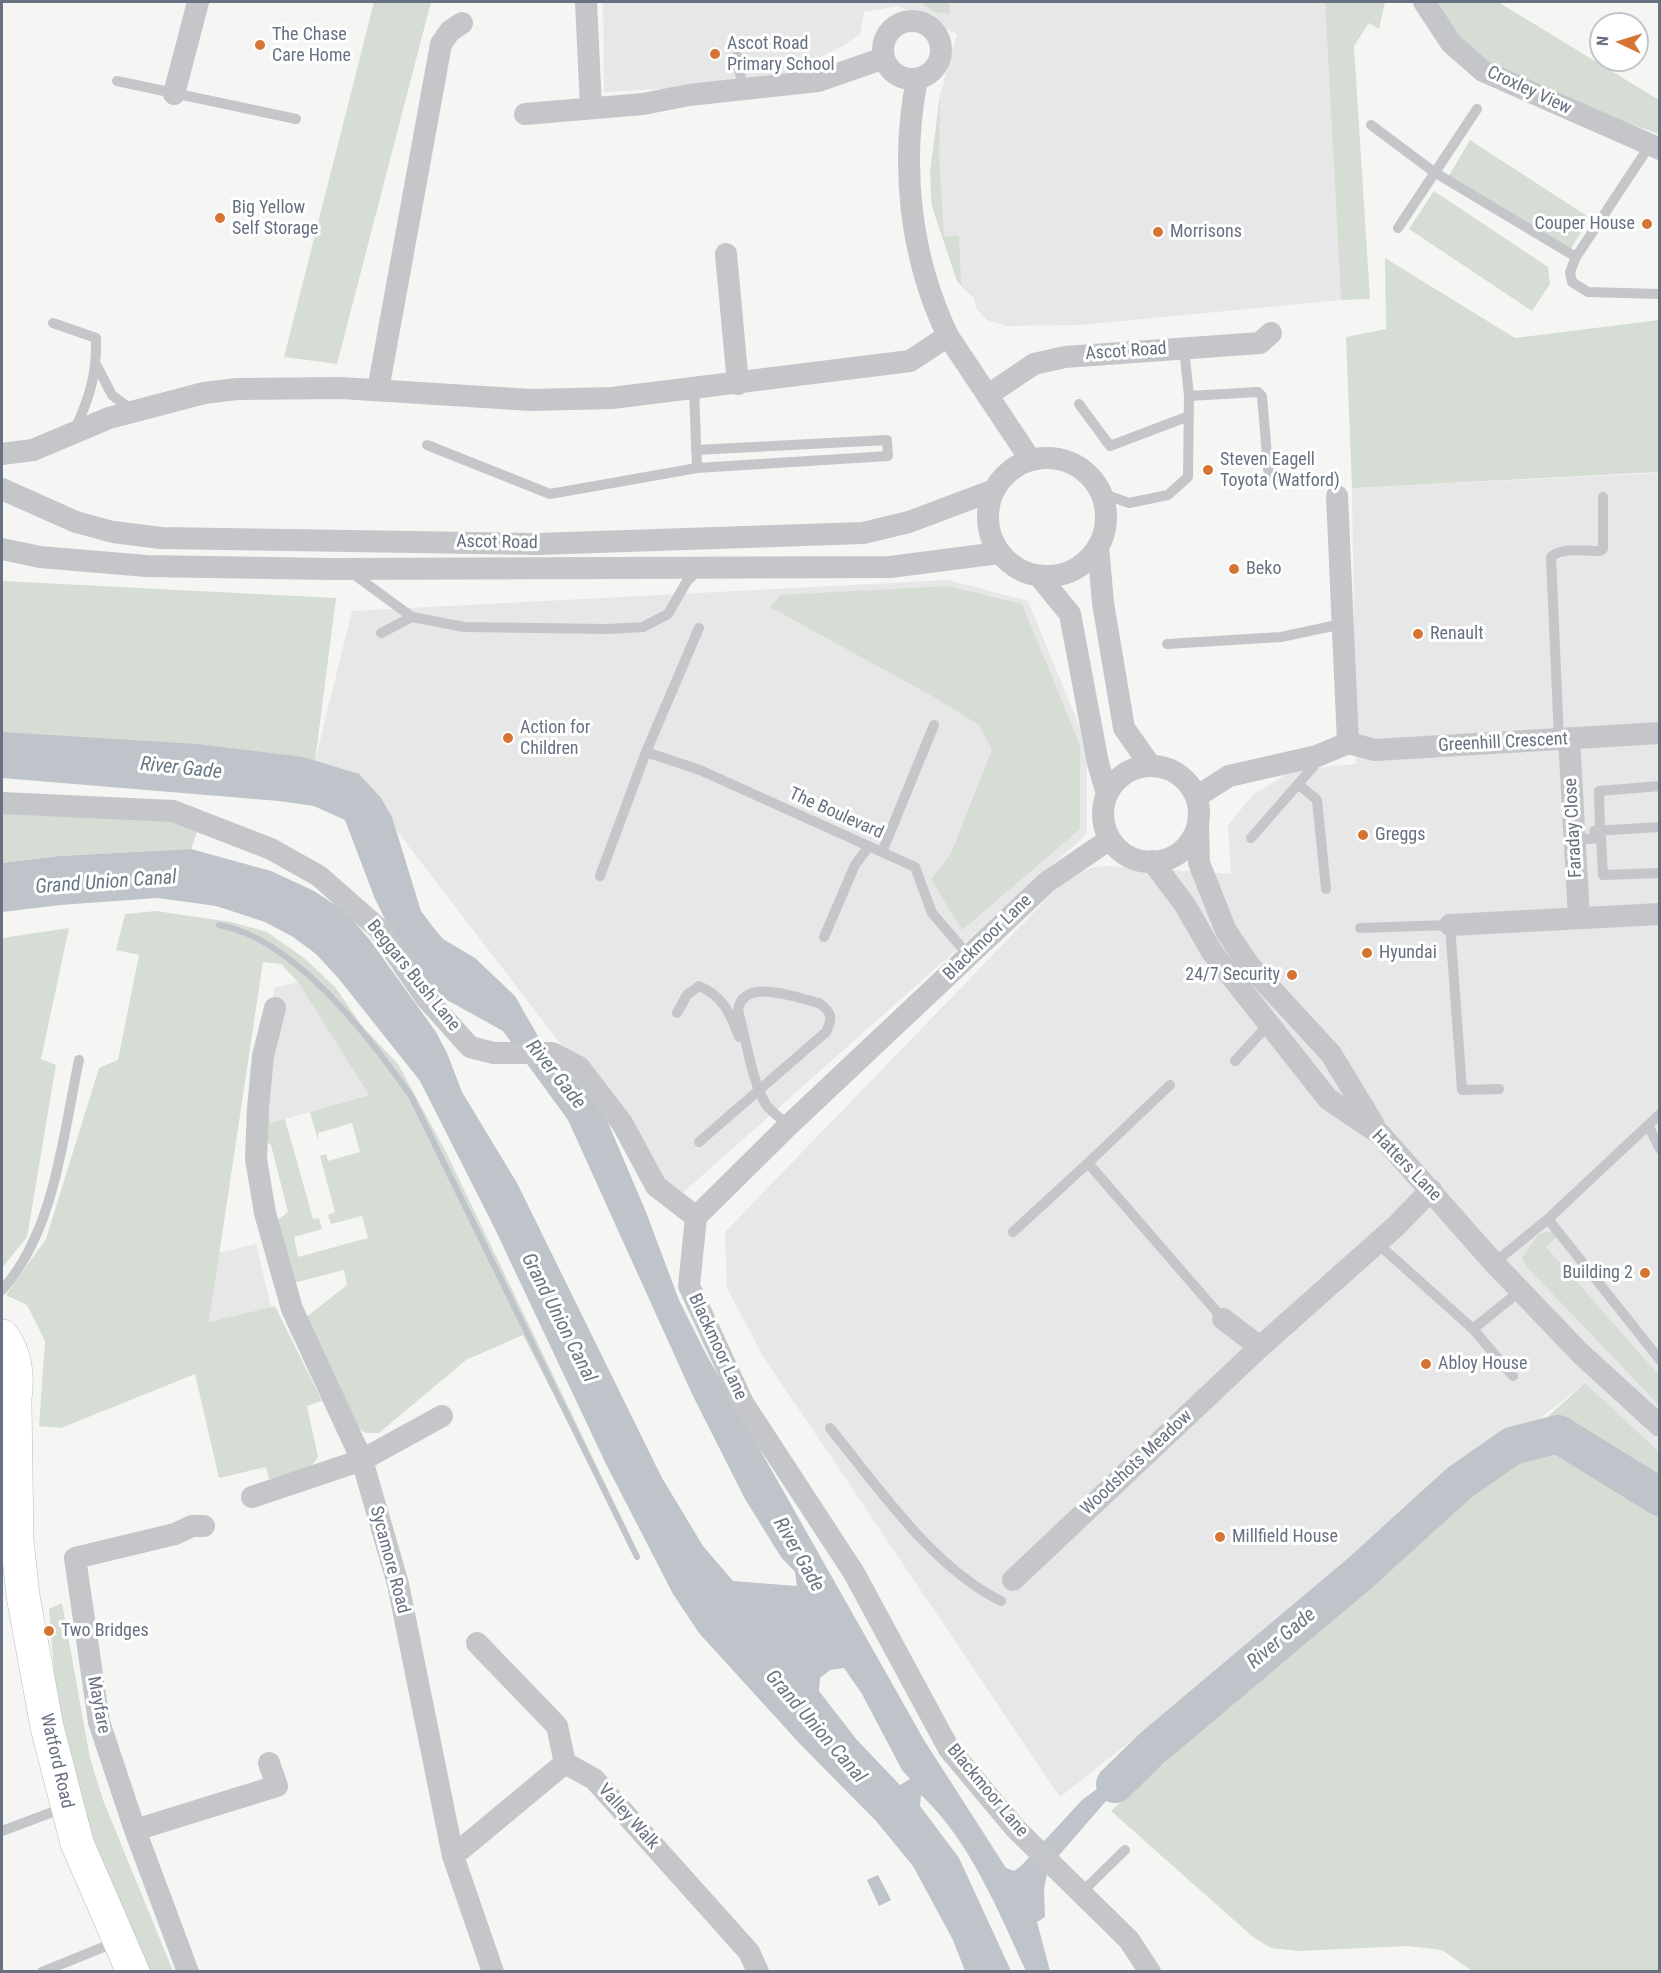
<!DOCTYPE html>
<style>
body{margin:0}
#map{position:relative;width:1661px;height:1973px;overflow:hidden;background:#f5f6f3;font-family:"Roboto Condensed",sans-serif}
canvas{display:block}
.frame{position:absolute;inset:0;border:3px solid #677182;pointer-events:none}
.north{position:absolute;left:1589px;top:12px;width:60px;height:60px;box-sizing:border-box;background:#fff;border:2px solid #c2c6cd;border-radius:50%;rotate:274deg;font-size:16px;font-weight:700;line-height:24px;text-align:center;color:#677182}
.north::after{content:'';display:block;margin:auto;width:21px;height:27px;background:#d67533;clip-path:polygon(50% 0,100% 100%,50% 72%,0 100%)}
</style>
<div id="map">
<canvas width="1661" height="1973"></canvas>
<div class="frame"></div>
<div class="north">N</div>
</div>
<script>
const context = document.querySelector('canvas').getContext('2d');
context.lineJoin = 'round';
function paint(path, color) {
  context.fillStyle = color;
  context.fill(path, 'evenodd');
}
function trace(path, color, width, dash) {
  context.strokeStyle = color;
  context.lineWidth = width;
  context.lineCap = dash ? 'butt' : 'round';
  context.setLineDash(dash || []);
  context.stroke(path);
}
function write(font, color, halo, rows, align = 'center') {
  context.font = font + ' "Roboto Condensed",sans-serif';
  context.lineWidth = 6;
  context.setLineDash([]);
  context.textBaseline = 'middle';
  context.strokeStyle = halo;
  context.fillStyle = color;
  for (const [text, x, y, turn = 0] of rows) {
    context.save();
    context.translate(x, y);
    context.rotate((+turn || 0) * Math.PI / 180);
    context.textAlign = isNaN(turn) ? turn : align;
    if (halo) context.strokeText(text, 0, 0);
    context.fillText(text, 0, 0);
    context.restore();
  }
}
paint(new Path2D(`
 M603 2H1325L1341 300 1080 325 1007 326 987 320 976 308 974 298 957 281 932 207 930 190 940 95 957 34 899 6 864 12 860 34 843 46 784 74 722 86 604 92Z
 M1659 473V1454L1585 1383 1060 1797 763 1356 727 1288 725 1232 1068 877 1094 867 1108 866 1231 874 1228 825 1253 795 1293 770 1356 764 1352 488Z
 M948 580 1028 601 1087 745V834L678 1197 361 784 315 761 352 611Z
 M298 982 369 1095 271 1123 266 1105 274 988Z
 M256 1244 271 1307 209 1322 219 1253Z`), '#e6e7e6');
paint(new Path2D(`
 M374 2H431L337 364 284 357Z
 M921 2H949L950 14 934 12Z
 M1325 2H1385L1379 29 1369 23 1354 46 1370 299 1341 300Z
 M1432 2H1498L1659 100V134L1585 108 1486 60 1455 33Z
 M940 95 939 158 944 237 959 236 961 283 974 298 957 281 932 206 930 172Z
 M1470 140 1590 218 1570 250 1448 177Z
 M1434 191 1548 267 1550 284 1532 311 1409 229Z
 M1385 258 1515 338 1659 320V472L1352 488 1346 337 1386 329Z
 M2 581 336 598 315 761 2 738Z
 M948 586 1022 604 1080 745V829L962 930 931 879 951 854 992 749 979 725 934 697 770 607 781 595Z
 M2 807 171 816 199 827 191 849 59 856 2 863Z
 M156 911 231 922 267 932 304 958 335 987 363 1027 398 1064 445 1150 640 1556 637 1557 523 1335 466 1360 379 1433H366L359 1429 305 1318 347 1285 344 1270 297 1282 290 1279 275 1222 288 1212 271 1145 259 1137 266 1105 271 1123 285 1119 313 1219 319 1218 322 1229 294 1237 298 1257 368 1238 362 1216 331 1224 328 1215 335 1212 320 1156 326 1154 328 1161 360 1152 352 1123 318 1133V1140L310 1112 369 1095 298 982 281 964 263 962 209 1322 275 1306 322 1401 307 1406 318 1457 310 1468 269 1479 266 1467 219 1478 195 1374 61 1428 39 1426 45 1341 27 1305 6 1295 46 1239 99 1068 118 1060 139 955 116 950 125 914Z
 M69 928 41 1059 56 1065 27 1237 2 1268V938Z
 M1550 1231 1557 1236 1546 1247 1656 1372H1659V1405L1526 1266 1522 1258 1538 1235Z
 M1585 1383 1659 1452V1971H1472L1442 1950 1408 1946 1298 1951 1271 1948 1253 1937 1111 1811Z
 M62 1603 90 1758 103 1800 173 1971H150C109 1885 72 1796 57 1700 53 1670 52 1640 49 1609Z`), '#d6ddd4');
paint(new Path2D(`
 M2 732 197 744 303 757 359 774 381 798 392 817 421 911 433 927 443 939 475 958 515 996 551 1059 562 1064 606 1118 646 1212 679 1300 706 1354 924 1740 1006 1868 1014 1871 1022 1865 1082 1800 1152 1748 1048 1868 1044 1889 1045 1917 1037 1922 1050 1971H1026C998 1911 971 1842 921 1795L920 1806 959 1858 1011 1971H965L953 1940 913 1866 876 1821 800 1744 699 1633 673 1594 606 1464 494 1227 420 1081 339 979 316 954 293 937 265 922 216 906 158 898 60 905 2 912V863L59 856 191 849 271 871 314 891 346 912 370 940 436 1032 447 1053 462 1092 517 1183 662 1478 703 1546 733 1581 797 1586 795 1572 781 1557 745 1499 693 1396 568 1120 503 1031 447 1000 420 975 396 941 375 899 345 820 314 806 279 801 2 778ZM844 1668 862 1694 902 1770 910 1779 900 1785 857 1740 819 1691 820 1678 830 1670Z
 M878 1875 891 1900 879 1906 867 1880Z`), '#bec4ca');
trace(new Path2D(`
 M219 925C295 939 368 1035 411 1096L637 1557`), '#bec4ca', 6);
trace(new Path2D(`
 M1115 1784 1152 1748 1360 1573 1459 1483 1512 1446 1558 1434 1660 1497`), '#bec4ca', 38);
const primary = new Path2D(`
 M2 1336C21 1360 19 1396 8 1424
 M15 1404 17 1540 23 1596 47 1727 77 1843 133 1972`);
trace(primary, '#b7b9bd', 34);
trace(new Path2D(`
 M737 56 743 90
 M117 81 296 119
 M1371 125 1434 172 1576 257
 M1650 145 1576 257 1570 272 1572 282 1588 292 1660 294
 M1398 228 1477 109
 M53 323 96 338C97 373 90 397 75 429
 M97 366 112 395 133 411
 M1189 396 1258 392 1262 396 1269 479
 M1079 404 1110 446 1189 416
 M427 445 550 494 697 468 694 389
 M696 450 887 440 888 456 697 468
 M1101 493 1129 503 1168 495 1188 477 1189 396 1184 348
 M352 573 412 617 464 627 608 629 643 627 668 614 687 581 699 570
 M381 633 412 617
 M1167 644 1281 637 1342 624
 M1559 739 1551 557C1561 547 1586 551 1600 551L1603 549V497
 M646 752 700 770 915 867 932 913 969 956
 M1298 784 1317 800 1326 889
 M1600 830 1599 791 1660 786
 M1594 831 1660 827
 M1251 838 1313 767 1317 757
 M1575 840 1601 838 1603 875 1660 873
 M882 852 934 725
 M600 876 646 752 699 628
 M1360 928 1450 925 1462 1090 1499 1089
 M824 937 855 865 869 846
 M677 1013 687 995 699 986C723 996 730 1013 739 1037
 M1235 1061 1268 1025
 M1648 1125 1660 1149
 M699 1142 826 1032C833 1018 832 1012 819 1003 797 998 742 976 738 1011 746 1038 751 1078 765 1103 769 1111 782 1119 789 1125
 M1088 1163 1170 1085
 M1548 1219 1660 1360
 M1013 1232 1088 1163 1223 1319
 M1377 1243 1473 1329 1520 1291
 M1494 1263 1548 1219 1660 1114
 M2 1290C55 1231 63 1135 79 1060
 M1473 1329 1513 1376
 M830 1428C877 1486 933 1568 1001 1601
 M2 1831 66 1807
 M1082 1892 1125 1850
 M42 1972 116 1942`), '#c4c6ca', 10);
trace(new Path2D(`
 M586 2 591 108
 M1424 2 1451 43 1483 71 1660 149
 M883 50a29 29 0 1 1 58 0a29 29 0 1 1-58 0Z
 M917 79C900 165 910 257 948 336L1030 459
 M174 94 198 2
 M525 114 643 104 689 95 818 81 884 58
 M726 254 738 384
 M378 390 441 44 450 31 462 23
 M988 395 1034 364 1065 357 1260 343 1271 333
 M2 454 33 450 109 418 204 393 237 389 341 388 531 400 612 398 910 361 948 336
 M988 517a59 59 0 1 1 118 0a59 59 0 1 1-118 0Z
 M2 489 76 522 113 532 161 538 538 544 863 533 909 522 994 490
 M1337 496 1348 743
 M1098 546 1103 603 1124 728 1150 765
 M2 549 40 557 146 566 332 569 890 567 999 553
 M1039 576 1070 614 1098 763 1107 794
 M1569 739 1579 917
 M1103 814a48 48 0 1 1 96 0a48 48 0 1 1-96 0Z
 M1196 797 1229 776 1317 756 1348 743 1375 750 1660 733
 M2 803 173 811 271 849 319 876 378 928 426 998 470 1047 494 1053H552L579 1067 622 1123 656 1186 696 1217
 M1198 824 1199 863 1226 931 1249 965 1331 1054 1374 1125
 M1110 839 1047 882 789 1125 696 1217 689 1286 743 1403 854 1573 949 1749 1015 1828 1129 1940 1150 1972
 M1152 861 1185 905 1212 952 1328 1099 1380 1134 1494 1263 1580 1353 1660 1426
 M1450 925 1660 914
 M275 1008 263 1056 258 1108 256 1159 265 1213 292 1309 362 1460 398 1584 453 1856 493 1972
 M1223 1319 1260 1347
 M252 1497 362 1460 442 1416
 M1013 1580 1260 1347 1396 1226 1431 1190
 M477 1643 557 1726 565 1763 594 1779 749 1952 758 1972
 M135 1830 277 1786 269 1763
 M453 1856 565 1763
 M188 1972 135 1830 99 1722 75 1558 175 1534 192 1526H204`), '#c4c6ca', 22);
trace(primary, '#fff', 33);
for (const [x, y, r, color] of [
 [260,45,6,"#d67533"],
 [715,54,6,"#d67533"],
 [220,218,6,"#d67533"],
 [1647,224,6,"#d67533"],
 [1158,232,6,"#d67533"],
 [1208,470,6,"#d67533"],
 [1234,569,6,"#d67533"],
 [1418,634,6,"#d67533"],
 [508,738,6,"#d67533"],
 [1363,835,6,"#d67533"],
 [1367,953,6,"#d67533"],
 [1292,975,6,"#d67533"],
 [1645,1273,6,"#d67533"],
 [1426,1364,6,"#d67533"],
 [1220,1537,6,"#d67533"],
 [49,1631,6,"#d67533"]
]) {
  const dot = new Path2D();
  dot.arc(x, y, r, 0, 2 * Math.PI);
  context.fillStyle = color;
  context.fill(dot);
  trace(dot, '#fff', 2);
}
write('18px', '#677182', '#fff', [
 ["The Chase",272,35],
 ["Care Home",272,56],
 ["Ascot Road",727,44],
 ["Primary School",727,65],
 ["Big Yellow",232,208],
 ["Self Storage",232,229],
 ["Couper House",1635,224,"right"],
 ["Morrisons",1170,232],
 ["Steven Eagell",1220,460],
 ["Toyota (Watford)",1220,481],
 ["Beko",1246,569],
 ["Renault",1430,634],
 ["Action for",520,728],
 ["Children",520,749],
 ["Greggs",1375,835],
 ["Hyundai",1379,953],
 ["24/7 Security",1280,975,"right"],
 ["Building 2",1633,1273,"right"],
 ["Abloy House",1438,1364],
 ["Millfield House",1232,1537],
 ["Two Bridges",61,1631]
], 'left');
write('18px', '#677182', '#fff', [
 ["Croxley View",1529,91,25],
 ["Ascot Road",1126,352,-4],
 ["Ascot Road",497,543,1],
 ["Greenhill Crescent",1503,743,-3],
 ["The Boulevard",836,814,24],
 ["Faraday Close",1574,828,-93],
 ["Blackmoor Lane",988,938,-44],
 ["Beggars Bush Lane",413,976,51],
 ["Hatters Lane",1406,1166,46],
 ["Blackmoor Lane",717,1347,65],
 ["Woodshots Meadow",1137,1463,-43],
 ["Sycamore Road",389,1560,75],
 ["Mayfare",98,1705,79],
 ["Watford Road",56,1761,77],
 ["Blackmoor Lane",987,1791,50],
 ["Valley Walk",628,1817,48]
]);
write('italic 20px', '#687885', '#fff', [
 ["River Gade",181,769,6],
 ["Grand Union Canal",106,883,-4],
 ["River Gade",555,1075,51],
 ["Grand Union Canal",558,1318,63],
 ["River Gade",798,1555,60],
 ["River Gade",1282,1639,-40],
 ["Grand Union Canal",815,1727,49]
]);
</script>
